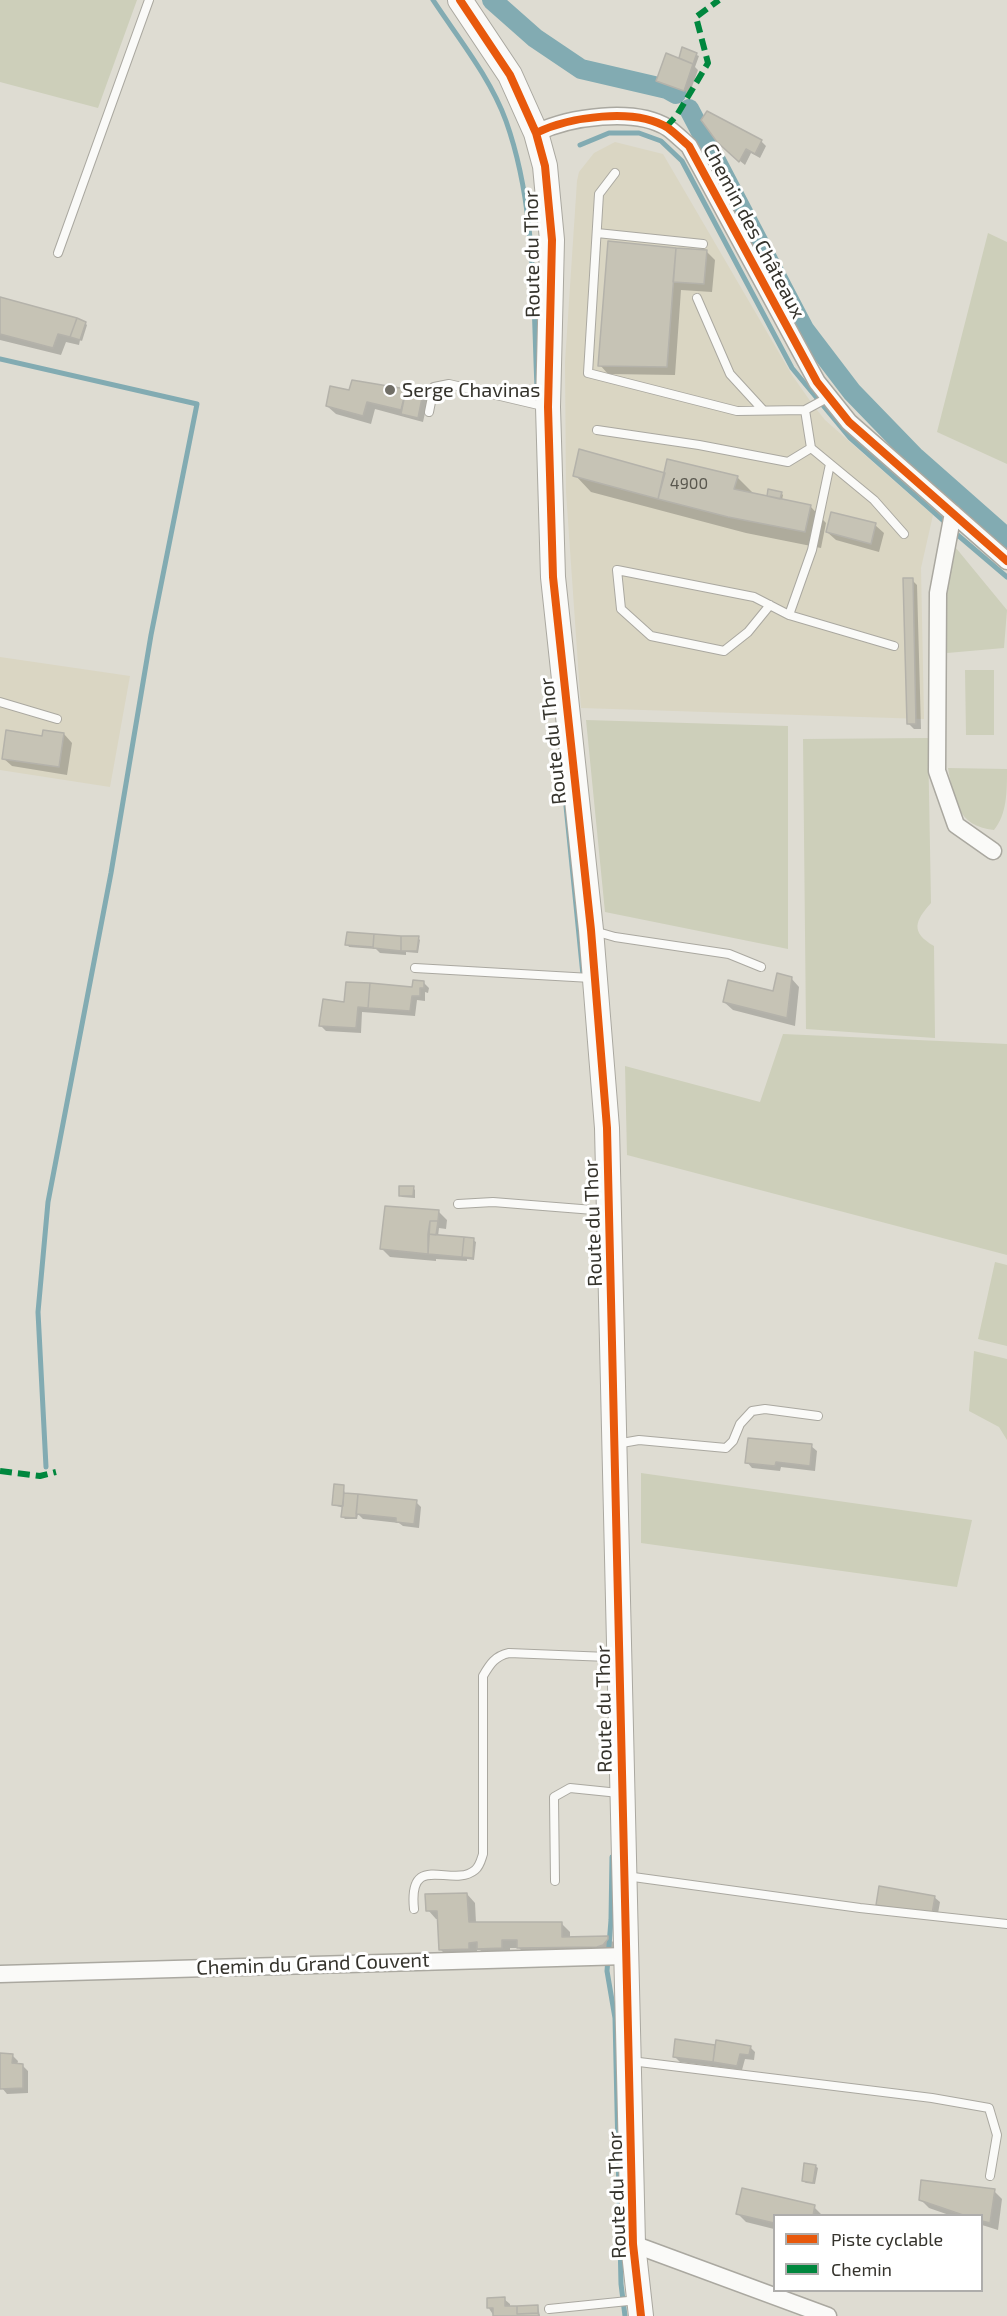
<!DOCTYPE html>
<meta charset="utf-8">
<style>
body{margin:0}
#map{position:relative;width:1007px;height:2316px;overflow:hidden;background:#dedcd2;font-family:"Exo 2",sans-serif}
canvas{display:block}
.legend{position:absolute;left:773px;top:2214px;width:210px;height:78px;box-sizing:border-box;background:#fff;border:2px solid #aeadab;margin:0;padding:8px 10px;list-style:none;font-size:18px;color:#35332c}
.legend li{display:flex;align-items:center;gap:12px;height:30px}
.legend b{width:30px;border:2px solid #aeadab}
</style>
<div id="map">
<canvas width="1007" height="2316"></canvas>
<ul class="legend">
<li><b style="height:8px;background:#e8590c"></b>Piste cyclable</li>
<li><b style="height:8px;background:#00873e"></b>Chemin</li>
</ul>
</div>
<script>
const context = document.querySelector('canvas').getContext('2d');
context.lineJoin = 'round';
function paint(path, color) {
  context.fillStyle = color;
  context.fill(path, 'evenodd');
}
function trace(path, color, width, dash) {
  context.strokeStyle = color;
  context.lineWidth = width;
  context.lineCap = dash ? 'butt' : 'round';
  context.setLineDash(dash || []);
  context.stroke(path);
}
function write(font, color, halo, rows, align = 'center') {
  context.font = font + ' "Exo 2",sans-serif';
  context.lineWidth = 6;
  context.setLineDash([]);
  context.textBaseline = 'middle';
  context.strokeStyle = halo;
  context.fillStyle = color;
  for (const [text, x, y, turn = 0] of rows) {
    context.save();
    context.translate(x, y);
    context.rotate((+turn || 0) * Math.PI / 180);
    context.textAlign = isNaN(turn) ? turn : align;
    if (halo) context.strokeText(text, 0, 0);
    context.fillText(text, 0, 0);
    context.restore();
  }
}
paint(new Path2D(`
 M615 142 663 154 792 375 813 405 825 420 933 515 921 568 924 719 581 708 566 492 565 362 577 181 579 172 594 153Z
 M0 657 130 676 110 787 0 770Z`), '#dad6c3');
paint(new Path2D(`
 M0 0H137L98 108 0 82Z
 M988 233 1007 242V464L937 432Z
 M956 548 1007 610 1004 648 947 653 946 595Z
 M965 670H994V735H966Z
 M586 720 788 726V949L605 912Z
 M928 738 931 903C915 921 910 932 934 946L935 1038 806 1029 803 739Z
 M948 768 1007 769C1007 792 1007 814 994 830 957 826 954 800 948 768Z
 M783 1034 1007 1044V1255L627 1155 625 1066 760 1102Z
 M995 1262 1007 1265V1346L978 1339Z
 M974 1351 1007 1359V1440L999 1427 969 1411Z
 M641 1473 972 1520 957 1587 641 1543Z`), '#cdcfba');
paint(new Path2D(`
 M683 49 699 56 695 67 698 70 689 95 663 86 658 80 685 62 681 58Z
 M761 141 766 146 760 158 751 153 745 165 724 148Z
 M610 243 706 251 715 260 712 292 681 290 675 375 608 374 600 365Z
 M0 299 85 323 87 325 82 341 80 340 79 345 66 342 61 355 0 340Z
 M353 381 423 394 428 400 423 422 375 409 371 424 336 414 327 406 350 392Z
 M575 475 737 477 754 494 768 497 781 493 783 495 782 500 810 506 826 523 821 548 746 533 591 492Z
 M875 525 884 533 879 552 836 540 827 532Z
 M912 580 917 585 921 729H914L909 724Z
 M64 734 72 743 67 775 12 766 3 758Z
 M348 933 418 938 420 940 418 953 406 952V955L380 953 376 949 349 947 347 944Z
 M791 978 799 987 795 1026 733 1010 724 1002 774 993Z
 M423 982 429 988 428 993 425 992V1001L417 1000 415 1016 362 1012 361 1033 326 1031 321 1026 346 1003 414 988Z
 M413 1188 415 1190V1198L402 1197 400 1195Z
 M438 1211 447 1220 446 1229 439 1228 438 1236 473 1240 476 1242 474 1260 467 1259V1261L436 1259V1261L390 1257 382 1249Z
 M811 1446 817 1451 815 1471 781 1467 780 1471 752 1468 747 1462Z
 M343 1487 345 1494 416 1502 421 1507 419 1528 403 1526 399 1523 363 1519 358 1514 357 1519H345L343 1517 344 1508 333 1505Z
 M467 1894 475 1903 476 1923 562 1924 570 1932V1938L608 1937 616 1945 611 1953 527 1956 519 1948H510V1956H487L480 1950H477V1957L449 1958 440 1949 439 1919H436L428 1910Z
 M934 1897 940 1902 937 1919 883 1910 878 1905Z
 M676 2041 716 2046 750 2047 755 2052 754 2060 745 2059 742 2070 680 2062 674 2056Z
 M0 2054 12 2055 18 2061 17 2065H22L28 2071V2093L7 2094 2 2088 0 2083Z
 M815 2166 818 2168 815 2184 806 2183 803 2181Z
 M994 2191 1002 2199 998 2230 982 2225V2216H952L929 2208 921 2200Z
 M814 2207 823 2216H774V2229L746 2222 738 2214Z
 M504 2299 510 2304V2307H538L540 2316H494L488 2307Z`), '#0003');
trace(new Path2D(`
 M433 0C458 38 490 77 506 121 536 205 533 299 537 387
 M580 145 609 133H639L661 141 682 161 792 368 850 438 947 524
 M0 359 197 404 151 635 111 873 48 1202 38 1312 46 1467
 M953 531 1007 577
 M566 806 583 975
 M612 1857 611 1920 607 1971 615 2018 621 2284 625 2316`), '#82abb2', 5);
trace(new Path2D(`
 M492 0 535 38 581 69 667 89 676 94
 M689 109 804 329 852 392 914 456 1007 538`), '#82abb2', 20);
const building = new Path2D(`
 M682 47 697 53 693 64 679 58Z
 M666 53 693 64 684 91 656 81Z
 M707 111 762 140 755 154 746 149 739 162 717 142 701 120Z
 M608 241 676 248 667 367 598 366Z
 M676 248 707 250 704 284 673 282Z
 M0 297 77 318 70 337 58 334 53 348 0 334Z
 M77 318 86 322 80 340 70 337Z
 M352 380 406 389 401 410 367 402 363 416 326 406 330 386 349 390Z
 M406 389 423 393 418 418 401 414Z
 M579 449 665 473 658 499 573 476Z
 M667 459 738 476 734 489 811 505 805 532 728 517 658 499Z
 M768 489 782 492 780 499 767 496Z
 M831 512 876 523 871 544 826 532Z
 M903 578H913L916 724H907Z
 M6 730 42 736 43 730 64 733 59 767 2 759Z
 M347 932 374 934 373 947 345 945Z
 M374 934 401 936V951L373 948Z
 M401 936H419L417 951H401Z
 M777 973 792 977 787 1018 723 1002 728 980 773 991Z
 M413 980 424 981V988H420V996H412L410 1011 368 1008 370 983 412 987Z
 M346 982 370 983 368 1008 358 1007 356 1028 319 1026 323 999 344 1002Z
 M399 1186H414L413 1196H399Z
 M385 1206 439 1210 438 1221H430L428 1254 380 1249Z
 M430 1221H438L436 1235 428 1234Z
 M428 1234 464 1237 462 1257 428 1254Z
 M464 1237 474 1238 473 1258 462 1257Z
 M748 1438 812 1444 810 1466 776 1462 775 1466 745 1463Z
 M334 1484 344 1485 343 1506 332 1505Z
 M344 1493 358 1494 356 1518 341 1517Z
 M358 1494 417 1500 414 1524 396 1522V1518L356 1514Z
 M879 1886 935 1896 932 1914 876 1905Z
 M467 1893 469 1922H562V1937L608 1936V1939L603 1945 597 1947 517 1948V1940H502V1948L477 1949V1942L469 1943V1949L439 1950 437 1911H426L425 1894Z
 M675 2039 715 2045 713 2062 673 2057Z
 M716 2040 751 2046 749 2055 740 2054 737 2066 713 2062Z
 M0 2053 13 2054 12 2063 23 2064V2088L0 2089Z
 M804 2163 816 2165 813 2183 802 2181Z
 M921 2180 995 2189 990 2223 982 2221V2216H966L919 2200Z
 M742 2188 815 2205 813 2216H774V2223L736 2214Z
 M505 2297V2306H517V2314L538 2313 539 2316H493V2308H487V2298Z
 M538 2305V2313L517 2314V2306Z`);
paint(building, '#c6c3b5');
trace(building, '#b4b2aa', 1.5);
const lane = new Path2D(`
 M615 173 599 194 588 373 737 411 805 410 829 397
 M597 233 703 244
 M58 253 149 0
 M697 298 730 374 763 410
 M805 410 811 448 874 500 904 534
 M429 412 434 387 449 384 547 407
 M597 430 699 445 788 462 811 448
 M770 605 748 632 724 651 651 636 621 609 617 570 754 597 789 615 812 550 830 464
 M789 615 894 646
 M0 702 57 719
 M594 931 615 937 729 954 761 967
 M415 968 591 978
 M458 1204 493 1202 606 1211
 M616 1444 639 1440 726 1448 733 1441 740 1424 752 1411 765 1409 818 1416
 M626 1876 860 1908 1007 1924
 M555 1881 554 1797 570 1788 619 1793
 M414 1909C408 1850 452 1889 475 1870 480 1866 481 1860 483 1854V1676C490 1664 495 1656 509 1653L608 1657 616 1656
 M631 2061 932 2098 989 2108 997 2135 990 2176
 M549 2309 638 2300`);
const street = new Path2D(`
 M536 133C569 117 635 107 668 128 675 133 682 140 689 146L817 382 849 422 1007 561
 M953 513 938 593 937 771 956 825 993 851
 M0 1974 626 1956
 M633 2244 828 2316`);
const secondary = new Path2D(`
 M460 0 510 75 536 133 545 166 548 198 552 240 548 407 553 577 591 930 607 1128 633 2244 641 2316`);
trace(lane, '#aaa8a0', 10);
trace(street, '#aaa8a0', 19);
trace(secondary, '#aaa8a0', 26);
trace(lane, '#fafaf8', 8);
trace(street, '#fafaf8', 16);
trace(secondary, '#fafaf8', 24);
trace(new Path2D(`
 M666 127 677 115 708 63 696 17 719 0
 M0 1471 40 1476 56 1472`), '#00873e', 6, [12, 6]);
trace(new Path2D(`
 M460 0 510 75 536 133 545 166 548 198 552 240 548 407 553 577 591 930 607 1128 633 2244 641 2316
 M536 133C569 117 635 107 668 128 675 133 682 140 689 146L817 382 849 422 1007 561`), '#e8590c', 8);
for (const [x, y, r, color] of [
 [390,390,6,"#706e66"]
]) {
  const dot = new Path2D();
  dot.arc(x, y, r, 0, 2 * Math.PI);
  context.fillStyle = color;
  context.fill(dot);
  trace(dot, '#fff', 2);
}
write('16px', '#59574e', null, [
 ["4900",689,484]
]);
write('20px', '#35332c', '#fff', [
 ["Chemin des Châteaux",754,231,62],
 ["Route du Thor",532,254,-91],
 ["Route du Thor",553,741,-96],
 ["Route du Thor",593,1223,-92],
 ["Route du Thor",604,1709,-91],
 ["Chemin du Grand Couvent",313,1964,-2],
 ["Route du Thor",617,2195,-92]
]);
write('20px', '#35332c', '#fff', [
 ["Serge Chavinas",402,390]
], 'left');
</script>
